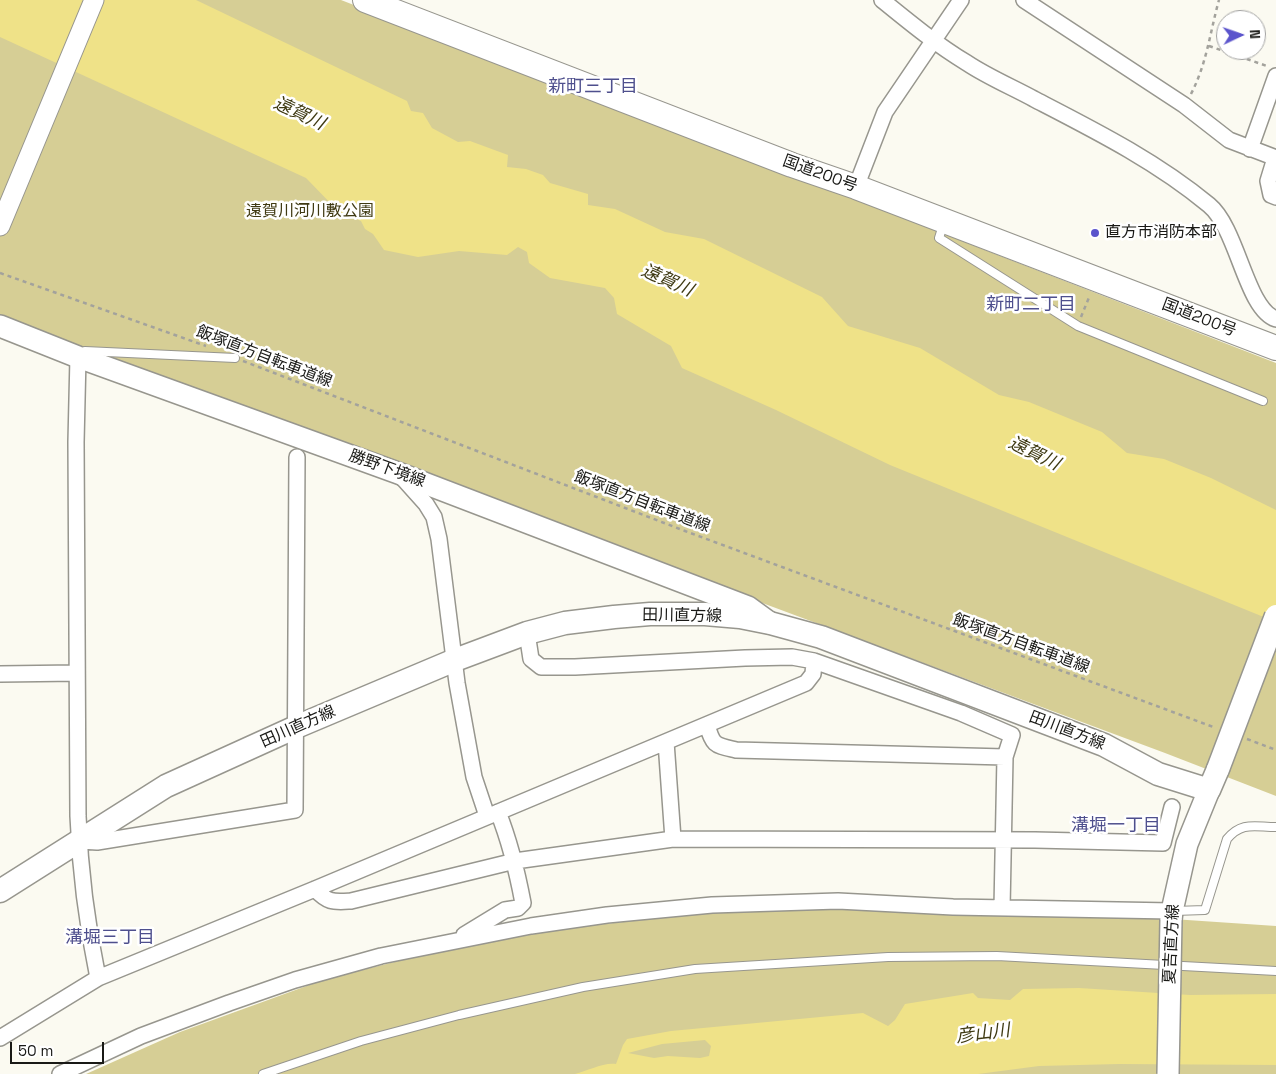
<!DOCTYPE html>
<meta charset="utf-8">
<style>
body{margin:0}
#map{position:relative;width:1276px;height:1074px;overflow:hidden;background:#fbfaf1;font-family:"Space Grotesk",sans-serif}
canvas{display:block}
.north{position:absolute;left:1216px;top:10px;width:50px;height:50px;box-sizing:border-box;background:#fff;border:1px solid #a3a3a2;border-radius:50%;rotate:87deg;font-size:14px;font-weight:700;line-height:20px;text-align:center;color:#191916}
.north::after{content:'';display:block;margin:auto;width:18px;height:22px;background:#5b54cc;clip-path:polygon(50% 0,100% 100%,50% 72%,0 100%)}
.scale{position:absolute;left:10px;top:1042px;width:94px;height:22px;box-sizing:border-box;border:2px solid #191916;border-top:0;padding-left:6px;font-size:15px;line-height:18px;white-space:nowrap;color:#191916;-webkit-text-stroke:4px #fff;paint-order:stroke}
</style>
<div id="map">
<canvas width="1276" height="1074"></canvas>
<div class="north">N</div>
<div class="scale">50 m</div>
</div>
<script>
const context = document.querySelector('canvas').getContext('2d');
context.lineJoin = 'round';
function paint(path, color) {
  context.fillStyle = color;
  context.fill(path, 'evenodd');
}
function trace(path, color, width, dash) {
  context.strokeStyle = color;
  context.lineWidth = width;
  context.lineCap = dash ? 'butt' : 'round';
  context.setLineDash(dash || []);
  context.stroke(path);
}
function write(font, color, halo, rows, align = 'center') {
  context.font = font + ' "Space Grotesk","Noto Sans JP",sans-serif';
  context.lineWidth = 5;
  context.setLineDash([]);
  context.textBaseline = 'middle';
  context.strokeStyle = halo;
  context.fillStyle = color;
  for (const [text, x, y, turn = 0] of rows) {
    context.save();
    context.translate(x, y);
    context.rotate((+turn || 0) * Math.PI / 180);
    context.textAlign = isNaN(turn) ? turn : align;
    if (halo) context.strokeText(text, 0, 0);
    context.fillText(text, 0, 0);
    context.restore();
  }
}
paint(new Path2D(`
 M0 0H341L1276 363V796L1165 753 0 319Z
 M832 908 1113 915 1276 926V1074H86L180 1032 323 980 450 948 578 927 694 914Z`), '#d6ce95');
paint(new Path2D(`
 M0 0H196L407 101 411 111 423 113 432 128 458 142 470 141 508 155 507 167 526 169 543 175 550 183 588 194V205L615 209 665 232 704 239 822 297 848 326 920 348 999 395 1029 402 1102 432 1127 453 1164 459 1211 478 1276 510V622L890 465 776 410 682 368 671 346 617 314 614 298 605 288 550 278 529 263 527 252 518 247 507 255 459 251 418 257 384 250 373 234 365 229 361 221 338 211 306 178 0 37Z
 M1079 988 1190 995 1276 994V1065L1119 1064 1039 1066 978 1074H575C587 1071 604 1062 616 1064L623 1045 627 1039 671 1031 863 1013 888 1026 895 1020 905 1004 973 993 978 998 1010 1000 1023 989ZM705 1040 711 1046 709 1056 700 1058 668 1056 654 1058 628 1053 662 1044Z`), '#efe288');
const service = new Path2D(`
 M944 222 939 238 1078 326 1263 401
 M85 351 235 358
 M1174 911 1205 910 1227 839C1242 821 1255 827 1276 827
 M263 1074 361 1041 459 1015 583 987 695 969 888 957 997 956 1276 971`);
const minor = new Path2D(`
 M882 0C909 22 937 45 967 63 988 77 1012 87 1034 99 1094 130 1156 161 1209 205 1238 229 1246 309 1276 319
 M1024 0 1184 105 1229 140 1276 158
 M1250 149 1276 76
 M1275 158 1268 181 1271 195 1276 197
 M856 187 885 112 961 0
 M78 357 76 442 78 816C80 870 87 925 98 978
 M400 475 426 504 434 517 439 539 457 683 474 777 487 816
 M527 633 531 659 541 667H575L745 658 792 657 814 661 961 713 1012 735 1005 757
 M0 674 77 673
 M707 725C713 746 715 745 736 750L1005 757 1002 908
 M666 742 673 839
 M80 841 97 842 295 810 297 457
 M315 889C328 903 333 902 351 901L515 861 673 839 1035 840 1163 843 1172 807
 M464 935 505 910 518 908 523 903C517 871 510 842 498 812
 M0 1038 98 978 315 889 806 683 813 674 814 661
 M60 1074 141 1036 229 1003 295 980 381 956 531 926 607 915 712 905 838 901 953 907 1172 911`);
const tertiary = new Path2D(`
 M0 226 94 0`);
const secondary = new Path2D(`
 M0 326 78 357 398 473 748 607 770 623
 M1171 920 1172 911 1187 844 1209 790`);
const primary = new Path2D(`
 M0 891 166 786 296 727 455 660 527 633 565 623 614 617 650 614H705L740 617 770 623 821 637 1104 745 1158 774 1209 790 1218 769`);
const trunk = new Path2D(`
 M365 0 792 165 856 187 1276 348`);
trace(service, '#97968e', 10);
trace(minor, '#97968e', 18);
trace(tertiary, '#97968e', 21);
trace(secondary, '#97968e', 24);
trace(primary, '#97968e', 25);
trace(trunk, '#97968e', 26);
trace(new Path2D(`
 M1209 46 1267 66
 M1191 94C1207 63 1210 32 1219 0
 M0 273 206 346
 M1081 317 1090 295
 M243 361 685 531 1216 728
 M1247 739 1276 750`), '#a3a29c', 2.5, [4, 4]);
trace(service, '#fff', 8);
trace(minor, '#fff', 15);
trace(tertiary, '#fff', 19);
trace(secondary, '#fff', 21);
trace(primary, '#fff', 22);
trace(trunk, '#fff', 24);
const secondaryBridge = new Path2D(`
 M1168 1074 1171 920`);
const primaryBridge = new Path2D(`
 M1218 769 1276 616`);
trace(secondaryBridge, '#97968e', 24, []);
trace(primaryBridge, '#97968e', 25, []);
trace(secondaryBridge, '#fff', 21);
trace(primaryBridge, '#fff', 22);
for (const [x, y, r, color] of [
 [1095,233,5,"#5b54cc"]
]) {
  const dot = new Path2D();
  dot.arc(x, y, r, 0, 2 * Math.PI);
  context.fillStyle = color;
  context.fill(dot);
  trace(dot, '#fff', 2);
}
write('16px', '#191916', '#fff', [
 ["国道200号",820,174,20],
 ["国道200号",1199,318,21],
 ["飯塚直方自転車道線",264,357,21],
 ["勝野下境線",387,469,20],
 ["飯塚直方自転車道線",642,502,21],
 ["田川直方線",682,616,1],
 ["飯塚直方自転車道線",1021,644,20],
 ["田川直方線",298,727,-24],
 ["田川直方線",1067,731,21],
 ["夏吉直方線",1172,944,-87]
]);
write('16px', '#403a13', '#fff', [
 ["遠賀川河川敷公園",310,212]
]);
write('16px', '#191916', '#fff', [
 ["直方市消防本部",1105,233]
], 'left');
write('18px', '#4e4f8d', '#fff', [
 ["新町三丁目",593,87],
 ["新町二丁目",1031,305],
 ["溝堀一丁目",1116,826],
 ["溝堀三丁目",110,938]
]);
write('italic 18px', '#3f3a13', '#fff', [
 ["遠賀川",299,114,25],
 ["遠賀川",667,281,24],
 ["遠賀川",1034,454,26],
 ["彦山川",983,1034,-7]
]);
</script>
